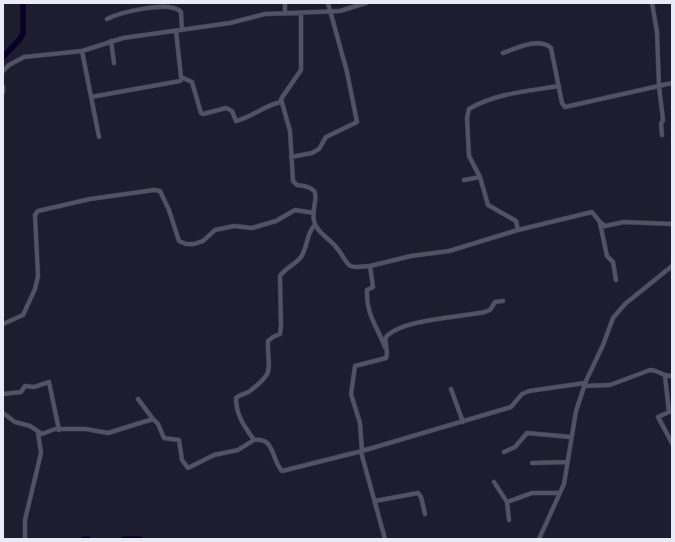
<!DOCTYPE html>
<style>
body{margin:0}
#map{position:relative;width:675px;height:542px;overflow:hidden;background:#1e1d2f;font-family:Lora,serif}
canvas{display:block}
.frame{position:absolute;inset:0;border:4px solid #ebebf8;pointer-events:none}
</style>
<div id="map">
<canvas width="675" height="542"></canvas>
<div class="frame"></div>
</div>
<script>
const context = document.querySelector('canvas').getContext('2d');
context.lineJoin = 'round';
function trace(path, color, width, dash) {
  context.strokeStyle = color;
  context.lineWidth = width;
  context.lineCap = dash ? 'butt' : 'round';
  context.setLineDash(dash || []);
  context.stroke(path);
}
trace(new Path2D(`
 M3 57 20 39 23 33V3
 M84 539H88
 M124 539H140`), '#090027', 5.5);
const minor = new Path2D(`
 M652 3 657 32 659 86
 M301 13V70L281 99 290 131 293 181 297 185C328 188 310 202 314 221 316 232 330 239 336 247 341 252 344 260 349 265 354 269 364 266 370 266
 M285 14V3
 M107 19C121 12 170 0 181 12L182 30
 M176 31 181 77 192 82 201 113 203 114 226 108 232 111 236 121C252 117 265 105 281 102
 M111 41 114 63
 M82 51 99 137
 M503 53C517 48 539 37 551 48L562 103 565 107 672 83
 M3 71 9 65 24 57 82 51 123 38 230 23 265 14 340 11 366 3
 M659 86 663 120 661 124 662 135
 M3 87V92
 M91 97 180 81 182 78
 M291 157 312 153 319 149 326 137 357 122 347 72 328 3
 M464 180 480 177
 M600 223 607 256 613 262 616 280
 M315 225C306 233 308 247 301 257 295 265 285 268 280 276L281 326 280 334 273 337 268 341C267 370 277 370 250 391 246 394 240 394 236 398 236 415 244 426 254 440 275 437 271 459 282 471L362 451 511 407 522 394 529 391 585 383
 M518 230 516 221 488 205 480 177 469 156 467 118 469 109C496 93 529 91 559 86
 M3 324 23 315 35 289 38 276 35 215 38 211 90 199 154 190 160 191 169 210 179 241 186 244H194L203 241 215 230 234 226 252 228 276 221 295 210 314 213
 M385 347C377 326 366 315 367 290L373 287 370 266 411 256 449 251 518 230 592 212 600 222 605 226 624 222 672 224
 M665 376 669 412 658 417 672 443
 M584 386 610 385 650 370C659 370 663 377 672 376
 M451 389 463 422
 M3 394 21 392 25 386 34 387 49 382 59 430
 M138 399 153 419
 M3 413 15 422 30 426 42 434 55 429H86L108 433 153 419 158 424 164 438 179 440 182 460 188 468 214 455 238 450 254 440
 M362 451 360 423 351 394 355 366 386 358C389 352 384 344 386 337 402 319 462 317 485 312L490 310 495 302 503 301
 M361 452 385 539
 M504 452 515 447 527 433 571 437
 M532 463 567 462
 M494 482 507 502 509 520
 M375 501 418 493 421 497 425 514
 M507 502 532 493H560
 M25 539V520L41 453 38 433
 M539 539 564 484 576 411 586 381 603 345 613 318 625 304 672 266`);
trace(minor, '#3a3948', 5);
trace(minor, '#525166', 4);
</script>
